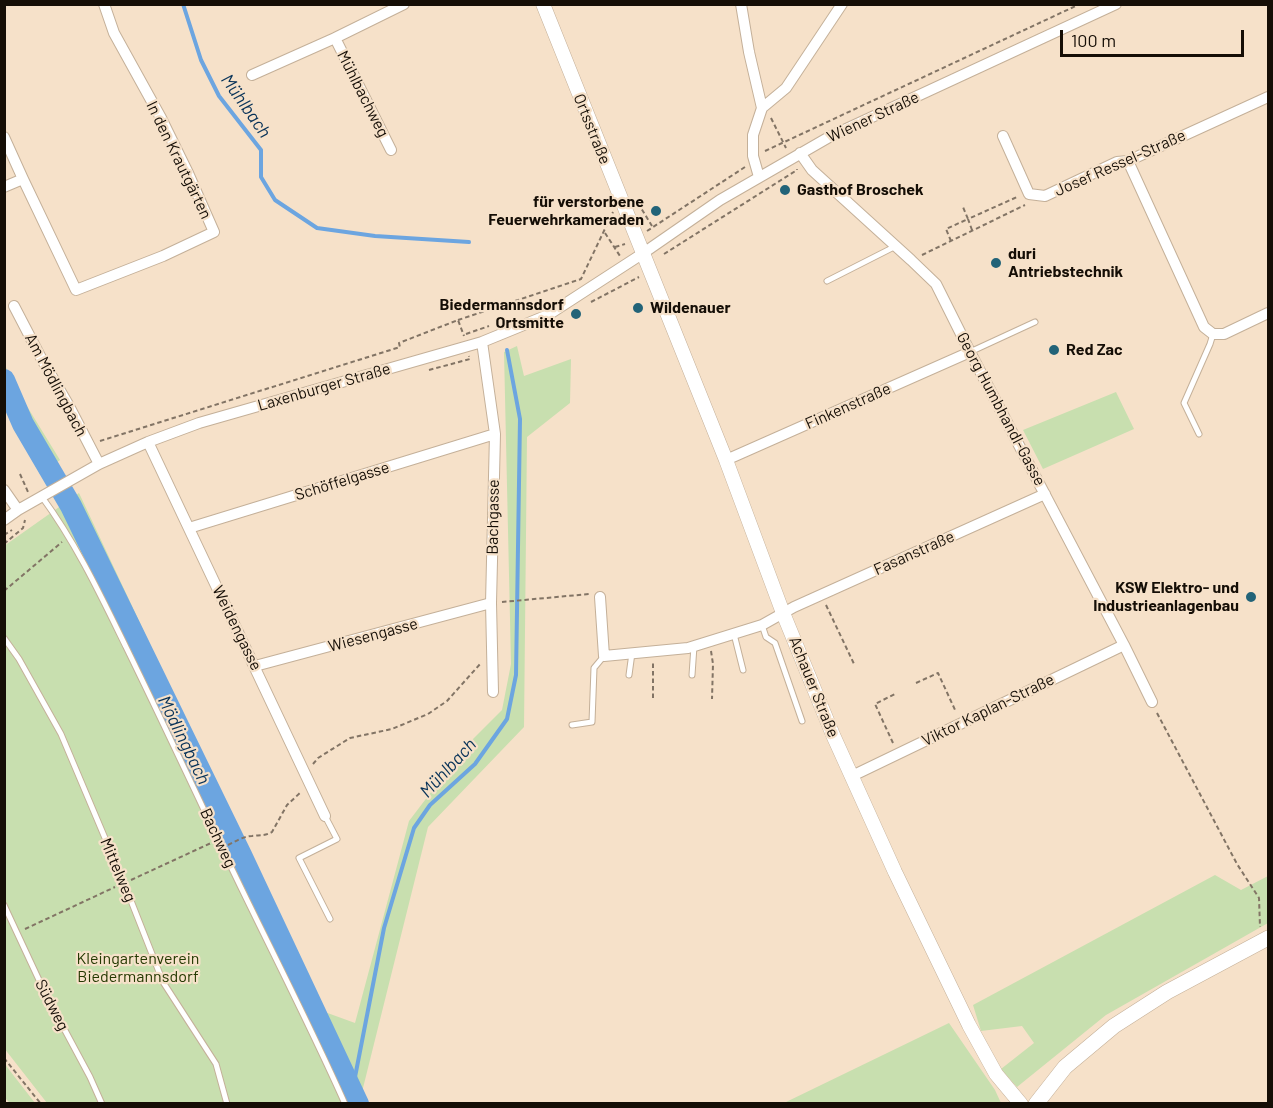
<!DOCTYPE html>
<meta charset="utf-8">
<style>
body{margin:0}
#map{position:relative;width:1273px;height:1108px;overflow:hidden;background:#f6e1c9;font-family:Barlow,sans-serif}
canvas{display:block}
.frame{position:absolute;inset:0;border:6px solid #150e06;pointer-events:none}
.scale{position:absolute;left:1060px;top:30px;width:184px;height:27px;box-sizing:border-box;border:3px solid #150e06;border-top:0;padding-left:8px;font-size:18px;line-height:21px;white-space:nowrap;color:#150e06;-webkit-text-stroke:4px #f6e1c9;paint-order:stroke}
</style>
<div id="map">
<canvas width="1273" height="1108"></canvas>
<div class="frame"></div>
<div class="scale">100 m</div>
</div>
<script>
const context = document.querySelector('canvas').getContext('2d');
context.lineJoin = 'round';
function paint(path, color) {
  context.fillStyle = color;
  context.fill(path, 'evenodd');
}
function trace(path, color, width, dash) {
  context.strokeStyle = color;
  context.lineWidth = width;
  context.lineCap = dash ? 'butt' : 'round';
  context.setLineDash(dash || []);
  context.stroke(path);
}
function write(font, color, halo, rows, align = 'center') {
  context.font = font + ' Barlow,sans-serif';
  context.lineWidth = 4.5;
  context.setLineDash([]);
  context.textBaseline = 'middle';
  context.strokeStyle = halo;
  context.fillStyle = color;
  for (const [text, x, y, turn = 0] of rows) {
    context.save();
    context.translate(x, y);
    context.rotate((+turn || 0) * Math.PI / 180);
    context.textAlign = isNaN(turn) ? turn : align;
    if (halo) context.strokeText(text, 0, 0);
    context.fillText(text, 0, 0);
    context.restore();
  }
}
paint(new Path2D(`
 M517 346 524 376 571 359 570 403 527 437 524 727 428 827 362 1092 368 1103H47L4 1048V546L79 493 322 1011 355 1023 409 821 467 745 502 710 511 664 504 352Z
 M5 364 9 377 60 460 40 474 22 442 5 400Z
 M1116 392 1134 429 1043 469 1023 430Z
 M1215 875 1241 890 1268 876V923L1106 1015 1017 1087 1001 1069 1034 1043 1022 1026 981 1031 973 1005Z
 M949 1023 995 1090 1001 1103H784Z
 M5 1063 7 1067 35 1103H10L5 1098Z`), '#c8dfaf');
trace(new Path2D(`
 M183 4 201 60 219 96 261 150V177L275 200 317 228 375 236 469 242
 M354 1094 355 1077 384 928 414 828 430 805 475 764 507 719 516 675 520 419 507 350`), '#6ca5e0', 4);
trace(new Path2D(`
 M4 380 23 424 71 506 241 855 358 1104`), '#6ca5e0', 22);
const service = new Path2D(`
 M827 281 896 246
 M970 352 1035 322
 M1199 434 1184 403 1210 344 1213 334
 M42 497C76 543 101 596 126 647 153 702 179 757 205 812 250 910 301 1005 345 1104
 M762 625 766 637 775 643 802 721
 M734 634 743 670
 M4 638 19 659 61 734 124 883 163 982 216 1064 227 1104
 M629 675 632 653
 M692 675 694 646
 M572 725 592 722 594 668 604 656
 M325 816 337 839 299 858 330 919
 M4 905 46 995 90 1077 102 1104`);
const minor = new Path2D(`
 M741 4 749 52 762 108 753 135V156L759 177
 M335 38 391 150
 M252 75 335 38 404 4
 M762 108 786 88 842 4
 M1003 136 1029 194 1045 196 1117 162 1128 161 1268 97
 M4 137 23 179 76 290 163 256 214 232 188 173 161 118 114 33 104 4
 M800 153 812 170 911 260 936 284 970 352 1124 645 1152 702
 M1128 161 1204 327 1213 334H1224L1268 313
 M4 187 23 179
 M14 306 40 356 69 406 99 464
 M482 342 495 434 491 603 493 692
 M148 442 325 816
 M726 460 970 352
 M4 490 18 510
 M4 520 18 510 99 464 148 442 199 423 482 342 548 315 642 254 720 200 831 136 1116 4
 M189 528 495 434
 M600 597 604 656 688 648 762 625 794 607 1045 494
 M255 666 491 603
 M852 776 1124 645`);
const tertiary = new Path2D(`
 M543 4 726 460 783 613 833 735 895 872 969 1025 996 1074 1021 1104`);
const secondary = new Path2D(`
 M1036 1104 1065 1067 1114 1026 1167 992 1268 938`);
trace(service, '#c4b099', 7);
trace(minor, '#c4b099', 12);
trace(tertiary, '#c4b099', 15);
trace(secondary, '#c4b099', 16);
trace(new Path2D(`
 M771 118 786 148
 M765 151 1080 4
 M638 203 652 226
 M972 230 968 219 1017 197
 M647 231 745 167
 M605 233 620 256
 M951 241 946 229 968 219 963 207
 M615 247 625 244
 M664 254 797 170V169
 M922 255 1025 205
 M591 302 639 277
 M458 320 581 279 613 212
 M466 334 489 326
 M429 370 470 359 469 356
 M100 441 400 347 399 343 458 320 464 336
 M20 474 28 492
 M4 535 12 530
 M4 544 23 528 25 520
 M4 591 62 542
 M502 602 589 594
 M826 605 855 666
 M711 651 713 664 712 699
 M916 683 938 673 956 712
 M653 698V662
 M1157 713 1237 864 1259 898 1260 927
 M893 743 875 704 895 694
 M313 764 318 758 350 738 392 729 428 714 447 701 481 663
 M228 845C236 841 244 836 252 836 260 835 265 836 272 832L287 805 301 792
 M131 880 211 843
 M25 929 115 887
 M4 1058 41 1104`), '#827465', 2, [4.5, 3]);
trace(service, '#fff', 5);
trace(minor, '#fff', 10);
trace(tertiary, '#fff', 14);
trace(secondary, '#fff', 15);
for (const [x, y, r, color] of [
 [785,190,6,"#226378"],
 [656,211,6,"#226378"],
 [996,263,6,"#226378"],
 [638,308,6,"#226378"],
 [576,314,6,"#226378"],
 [1054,350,6,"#226378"],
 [1251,597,6,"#226378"]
]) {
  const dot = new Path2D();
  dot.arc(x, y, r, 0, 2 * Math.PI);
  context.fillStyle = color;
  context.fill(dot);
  trace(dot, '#f6e1c9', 2);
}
write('16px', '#150e06', '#f6e1c9', [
 ["Mühlbachweg",363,94,63],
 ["Wiener Straße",873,117,-25],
 ["Ortsstraße",592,129,68],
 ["In den Krautgärten",179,160,64],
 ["Josef Ressel-Straße",1120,163,-24],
 ["Am Mödlingbach",56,385,62],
 ["Laxenburger Straße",324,387,-16],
 ["Finkenstraße",848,406,-24],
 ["Georg Humbhandl-Gasse",1001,409,62],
 ["Schöffelgasse",342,481,-17],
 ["Bachgasse",493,517,-89],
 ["Fasanstraße",914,553,-24],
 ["Weidengasse",237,628,64],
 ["Wiesengasse",373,635,-15],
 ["Achauer Straße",814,687,68],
 ["Viktor Kaplan-Straße",988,710,-26],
 ["Bachweg",218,838,65],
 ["Mittelweg",118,870,67],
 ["Südweg",52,1005,63]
]);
write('bold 16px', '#150e06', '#f6e1c9', [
 ["Gasthof Broschek",797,190],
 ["für verstorbene",644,202,"right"],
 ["Feuerwehrkameraden",644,220,"right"],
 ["duri",1008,254],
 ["Antriebstechnik",1008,272],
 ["Biedermannsdorf",564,305,"right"],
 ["Ortsmitte",564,323,"right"],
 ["Wildenauer",650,308],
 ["Red Zac",1066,350],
 ["KSW Elektro- und",1239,588,"right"],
 ["Industrieanlagenbau",1239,606,"right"]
], 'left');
write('16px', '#253902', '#f6e1c9', [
 ["Kleingartenverein",138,959],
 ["Biedermannsdorf",138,977]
]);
write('italic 18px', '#073258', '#f6e1c9', [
 ["Mühlbach",246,106,55],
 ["Mödlingbach",184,740,64],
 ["Mühlbach",448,768,-47]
]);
</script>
